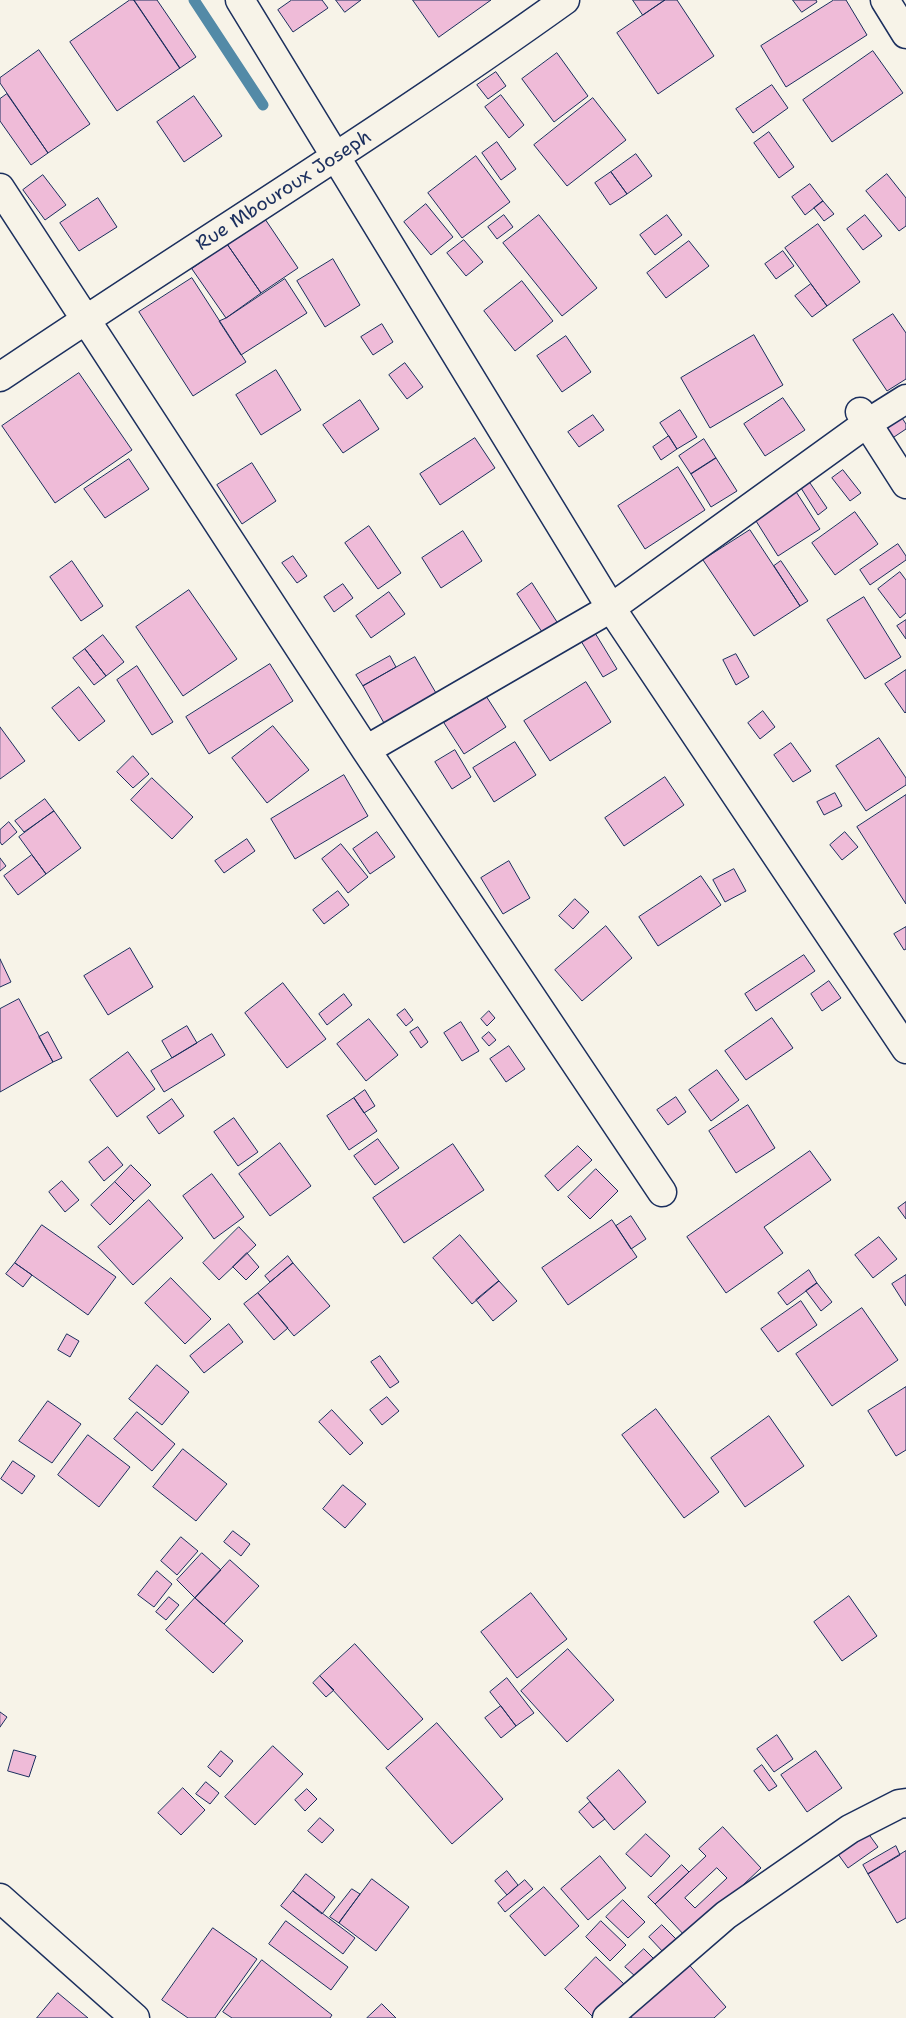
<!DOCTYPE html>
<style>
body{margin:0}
canvas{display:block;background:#f7f3e8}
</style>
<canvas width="906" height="2018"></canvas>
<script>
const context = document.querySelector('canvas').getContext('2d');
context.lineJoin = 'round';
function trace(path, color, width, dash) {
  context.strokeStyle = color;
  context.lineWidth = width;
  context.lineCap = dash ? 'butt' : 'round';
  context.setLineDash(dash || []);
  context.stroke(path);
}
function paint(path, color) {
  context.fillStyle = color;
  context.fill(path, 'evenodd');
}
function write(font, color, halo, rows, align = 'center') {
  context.font = font + ' "Shantell Sans",sans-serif';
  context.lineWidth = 4.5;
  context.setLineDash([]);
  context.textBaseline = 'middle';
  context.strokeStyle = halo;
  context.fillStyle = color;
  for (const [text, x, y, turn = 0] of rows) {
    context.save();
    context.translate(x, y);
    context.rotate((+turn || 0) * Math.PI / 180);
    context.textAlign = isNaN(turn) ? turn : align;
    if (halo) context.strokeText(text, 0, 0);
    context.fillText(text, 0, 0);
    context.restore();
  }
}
trace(new Path2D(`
 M194 0 263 105`), '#538aa7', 11);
const building = new Path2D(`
 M130 0H134L180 68 117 111 70 42Z
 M134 0H157L196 57 180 68Z
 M292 0H322L328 8 293 32 278 10Z
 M336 0H361L345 12Z
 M413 0H491L439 37Z
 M633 0H665L643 15Z
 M665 0H677L714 56 658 94 617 33Z
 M793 0H816L817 2 802 12Z
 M834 0H846L867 35 786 87 761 46Z
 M39 50 90 124 48 153 0 83V78Z
 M873 51 903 93 832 142 803 100Z
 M557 53 588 96 554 122 522 79Z
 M496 72 506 86 488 99 477 85Z
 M772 85 788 108 753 133 736 109Z
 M7 94 48 153 31 165 0 121V99Z
 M501 95 524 125 509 138 485 107Z
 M194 96 222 136 184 162 157 122Z
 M593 98 626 140 567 186 534 145Z
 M769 132 794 167 779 178 754 143Z
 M497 142 516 169 501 180 482 153Z
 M636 154 652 176 627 194 611 172Z
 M476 156 510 202 462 238 428 193Z
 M611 172 627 194 610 205 595 183Z
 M887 174 906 198V226L899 231 866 191Z
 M43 175 66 205 45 220 23 190Z
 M810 184 823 201 805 215 792 197Z
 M98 198 117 227 79 251 60 223Z
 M823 201 834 214 824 221 814 208Z
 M426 204 453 237 431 255 404 222Z
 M504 215 513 227 497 239 488 227Z
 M539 215 597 288 562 316 503 243Z
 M667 215 682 235 655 255 640 235Z
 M865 215 882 236 863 250 847 229Z
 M265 219 298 268 261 293 227 244Z
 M818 224 860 282 827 306 785 248Z
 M464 240 483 262 466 276 447 253Z
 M689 241 709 266 666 298 647 273Z
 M227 244 261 293 226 318 192 269Z
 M783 251 794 266 776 279 765 264Z
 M333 259 360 305 325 327 297 281Z
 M192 278 246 362 193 396 139 312Z
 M285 279 307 313 241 355 219 321 226 318Z
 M522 281 553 321 515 351 484 311Z
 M811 284 827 306 812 317 795 296Z
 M893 314 906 333V379L887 391 853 340Z
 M382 324 393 342 373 355 361 337Z
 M754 335 783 385 710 428 681 378Z
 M566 336 591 372 562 392 537 356Z
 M405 363 423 387 407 399 389 375Z
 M276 370 301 410 261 435 236 395Z
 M79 373 132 450 55 503 2 426Z
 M783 398 805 430 765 456 744 424Z
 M360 400 379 429 343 453 323 425Z
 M680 410 697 437 677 449 660 423Z
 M593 415 604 430 579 447 568 432Z
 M900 415 906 424V429L885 443 877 431Z
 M669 436 677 449 661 460 653 447Z
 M475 438 495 468 440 505 420 474Z
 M704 439 716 458 691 474 679 456Z
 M716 458 737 491 711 507 691 474Z
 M129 459 149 489 105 518 84 489Z
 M252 463 276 501 242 524 217 485Z
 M678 467 705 510 645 549 618 506Z
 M843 470 861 493 850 501 832 478Z
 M810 483 827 508 818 515 801 488Z
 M793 487 820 529 778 556 751 513Z
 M855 512 878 544 835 575 812 543Z
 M369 526 401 573 378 589 345 543Z
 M750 530 800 606 754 636 703 560Z
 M463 531 482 561 441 588 422 558Z
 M898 544 906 556V560L870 585 860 570Z
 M293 556 307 576 297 583 282 563Z
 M72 561 103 606 81 621 50 577Z
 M781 561 808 601 800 606 774 566Z
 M900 572 906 580V613L900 618 878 589Z
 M532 583 557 622 542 632 517 594Z
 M343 584 353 598 334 612 324 597Z
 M189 590 237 659 183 696 136 627Z
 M389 592 405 614 371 638 356 616Z
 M864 597 901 657 865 679 827 620Z
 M906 620V639L897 626Z
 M595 633 617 669 603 677 581 641Z
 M103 635 124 662 106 676 85 649Z
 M85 649 106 676 94 685 73 658Z
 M736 654 749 677 736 685 723 660Z
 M390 656 396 667 363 686 356 675Z
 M415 657 436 693 384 723 363 686Z
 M270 664 293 701 209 754 186 717Z
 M137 666 173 722 152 735 117 680Z
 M906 670V712L905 713 885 684Z
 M586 682 611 722 550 761 524 721Z
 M79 687 105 721 79 741 52 708Z
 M486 696 506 727 464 754 444 723Z
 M763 711 775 727 760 739 748 723Z
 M273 726 309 770 267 803 232 758Z
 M0 727 25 761 0 779Z
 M879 738 906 778V785L866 811 836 766Z
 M515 742 536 775 494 802 473 768Z
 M791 743 811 771 793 782 774 755Z
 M455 750 471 777 452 789 435 762Z
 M133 756 149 774 133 788 117 772Z
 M344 775 368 816 295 859 271 819Z
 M665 777 684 805 624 846 605 818Z
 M152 778 193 817 172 839 131 800Z
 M835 793 842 806 824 815 817 802Z
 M906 795V904L857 827Z
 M45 799 54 811 24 832 15 821Z
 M54 811 81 848 46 874 19 837Z
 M9 822 17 832 2 845 0 842V830Z
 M377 832 395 857 370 874 353 849Z
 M845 832 858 847 842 860 830 845Z
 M247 839 255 851 224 873 215 861Z
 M341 844 368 877 348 893 322 859Z
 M32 855 46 874 18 895 4 876Z
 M0 858 6 866 0 871Z
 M509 861 530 898 503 914 481 878Z
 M734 869 746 891 725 902 713 880Z
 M701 876 721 905 658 946 639 917Z
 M338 891 349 905 324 924 313 910Z
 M575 899 589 912 573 929 559 916Z
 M606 926 632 958 582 1001 555 970Z
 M906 927V949L904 950 894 934Z
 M130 948 153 987 108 1015 84 976Z
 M804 955 815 971 756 1011 745 994Z
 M0 959 11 982 0 987Z
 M829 981 841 998 822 1011 811 994Z
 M283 983 326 1039 287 1068 245 1013Z
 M344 994 352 1005 327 1025 319 1014Z
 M19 999 53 1062 0 1092V1009Z
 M405 1009 413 1020 406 1026 397 1015Z
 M489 1011 495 1018 487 1026 481 1019Z
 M772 1018 793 1048 746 1080 725 1051Z
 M369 1019 398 1055 366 1081 337 1044Z
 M461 1022 479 1051 462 1061 444 1033Z
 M187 1026 197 1043 172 1058 162 1041Z
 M418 1027 428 1042 421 1048 410 1032Z
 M48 1032 62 1058 53 1062 39 1037Z
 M489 1032 496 1040 489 1046 482 1038Z
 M212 1034 225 1055 164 1092 151 1071Z
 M509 1046 525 1069 506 1082 490 1059Z
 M128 1052 155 1089 117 1117 90 1080Z
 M717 1070 739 1100 711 1121 689 1090Z
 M365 1090 375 1106 364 1113 354 1098Z
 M676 1097 686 1112 668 1125 657 1110Z
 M354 1098 377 1131 349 1150 327 1116Z
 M172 1099 184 1116 159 1134 147 1117Z
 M748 1105 775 1148 736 1173 709 1131Z
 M234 1118 258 1152 238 1166 214 1132Z
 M378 1139 399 1168 375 1185 354 1156Z
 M280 1143 311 1186 270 1216 239 1174Z
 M453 1144 484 1190 404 1243 373 1198Z
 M578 1146 592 1160 558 1191 545 1176Z
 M108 1147 123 1165 104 1181 89 1162Z
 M810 1151 831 1180 764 1227 783 1253 726 1293 687 1237Z
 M131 1165 151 1185 134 1201 115 1182Z
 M596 1169 618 1191 590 1219 568 1197Z
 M212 1174 244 1217 214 1239 183 1196Z
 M62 1181 79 1200 65 1212 49 1192Z
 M115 1182 134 1201 110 1225 91 1205Z
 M149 1200 183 1238 133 1285 98 1247Z
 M906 1202V1219L898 1208Z
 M631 1216 646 1239 631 1249 616 1226Z
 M612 1220 637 1257 568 1305 542 1268Z
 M42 1225 116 1277 88 1315 15 1263Z
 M239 1227 256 1245 219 1280 203 1263Z
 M460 1235 499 1281 472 1304 433 1258Z
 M879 1237 897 1259 873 1278 855 1255Z
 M247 1253 259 1267 246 1280 233 1267Z
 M288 1256 293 1263 270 1282 265 1276Z
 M15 1263 32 1275 23 1287 6 1274Z
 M293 1263 330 1306 294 1336 258 1293Z
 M809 1270 817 1283 787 1305 778 1293Z
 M906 1275V1306L892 1284Z
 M171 1278 211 1319 185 1344 145 1303Z
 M499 1281 517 1301 493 1321 476 1300Z
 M817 1283 832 1302 821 1311 806 1291Z
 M258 1293 288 1328 274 1340 244 1304Z
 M801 1301 817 1325 778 1352 761 1329Z
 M862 1308 898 1360 832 1406 796 1354Z
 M229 1324 243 1342 204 1373 190 1356Z
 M67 1334 79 1341 70 1357 58 1350Z
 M380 1356 399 1382 390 1388 371 1362Z
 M157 1365 189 1392 162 1425 129 1399Z
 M906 1387V1450L896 1456 868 1411Z
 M387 1397 399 1411 382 1425 370 1410Z
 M48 1401 81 1424 52 1463 19 1441Z
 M656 1409 719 1492 684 1518 622 1435Z
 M332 1410 363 1443 350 1455 319 1422Z
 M137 1412 175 1444 152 1471 114 1439Z
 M769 1416 804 1466 745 1507 711 1458Z
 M88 1435 130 1467 99 1507 58 1475Z
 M183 1449 227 1484 196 1521 153 1487Z
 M13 1461 35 1476 22 1494 1 1479Z
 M343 1485 366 1504 345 1528 323 1509Z
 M233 1531 250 1544 241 1556 224 1542Z
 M181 1537 198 1551 177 1575 161 1561Z
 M202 1553 221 1570 195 1598 177 1580Z
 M230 1560 259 1586 224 1624 195 1598Z
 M157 1571 172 1584 154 1607 138 1595Z
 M531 1593 567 1639 517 1678 481 1632Z
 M849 1596 877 1636 842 1661 814 1622Z
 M169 1597 179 1605 166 1620 156 1612Z
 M195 1598 243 1641 213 1673 166 1630Z
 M355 1644 423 1719 388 1750 320 1676Z
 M568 1649 614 1700 567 1742 521 1691Z
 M320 1676 334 1690 326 1697 313 1683Z
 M507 1678 534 1713 516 1726 490 1692Z
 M501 1706 516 1726 501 1738 485 1718Z
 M0 1712 7 1717 0 1727Z
 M437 1723 503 1799 452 1844 386 1768Z
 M777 1735 793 1759 774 1772 757 1749Z
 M273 1746 303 1774 255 1825 225 1797Z
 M14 1750 36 1756 29 1777 8 1771Z
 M221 1751 233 1761 220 1777 208 1767Z
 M816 1751 842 1788 807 1812 781 1775Z
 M762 1765 777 1786 769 1791 754 1771Z
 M619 1770 646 1802 614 1830 587 1798Z
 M206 1782 219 1793 210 1804 196 1794Z
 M183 1788 205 1810 181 1835 158 1813Z
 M307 1789 317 1799 305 1811 295 1800Z
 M590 1802 605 1819 593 1828 579 1812Z
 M320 1818 334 1830 322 1843 308 1831Z
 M723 1827 761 1868 687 1938 655 1904 706 1856 699 1849ZM717 1868 727 1878 695 1908 685 1898Z
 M865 1829 878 1847 848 1868 835 1850Z
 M646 1834 670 1856 651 1877 626 1854Z
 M896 1846 900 1855 868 1874 863 1865Z
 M906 1851V1918L897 1923 868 1874Z
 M600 1856 626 1888 588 1920 561 1889Z
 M682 1865 689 1872 655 1904 648 1897Z
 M507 1871 518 1885 507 1895 495 1881Z
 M306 1874 335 1897 322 1914 293 1891Z
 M372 1879 409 1907 376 1951 339 1923Z
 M525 1880 533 1889 505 1912 498 1903Z
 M544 1887 579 1926 545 1956 510 1916Z
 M352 1889 360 1894 339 1923 330 1917Z
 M293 1891 355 1938 343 1954 281 1906Z
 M623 1900 645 1922 628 1938 606 1917Z
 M286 1921 348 1967 331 1990 269 1944Z
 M601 1921 626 1945 610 1961 586 1937Z
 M662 1925 677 1940 664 1953 649 1937Z
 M213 1928 257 1959 215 2018H188L162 2000Z
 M644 1949 654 1959 636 1977 625 1967Z
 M596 1957 626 1986 594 2018 565 1989Z
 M262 1960 332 2015 330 2018H232L223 2012Z
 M685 1960 726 2007 714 2018H632L626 2011Z
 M58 1993 88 2018H37Z
 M382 2004 396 2018H367Z`);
paint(building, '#efbbd8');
trace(building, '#1b2f5e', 1);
const minor = new Path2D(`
 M240 0 611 608 906 1049
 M885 0 906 34
 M0 188 366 750 662 1192
 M0 377C188 250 381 132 565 0
 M860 412 906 484
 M366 750 611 608 863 426 906 399
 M0 1898 135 2018
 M607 2018 726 1915 850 1829 899 1804 906 1803`);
trace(minor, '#1b2f5e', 31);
trace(minor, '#f7f3e8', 28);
write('19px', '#1b2f5e', '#f7f3e8', [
 ["Rue Mbouroux Joseph",284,191,-33]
]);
</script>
